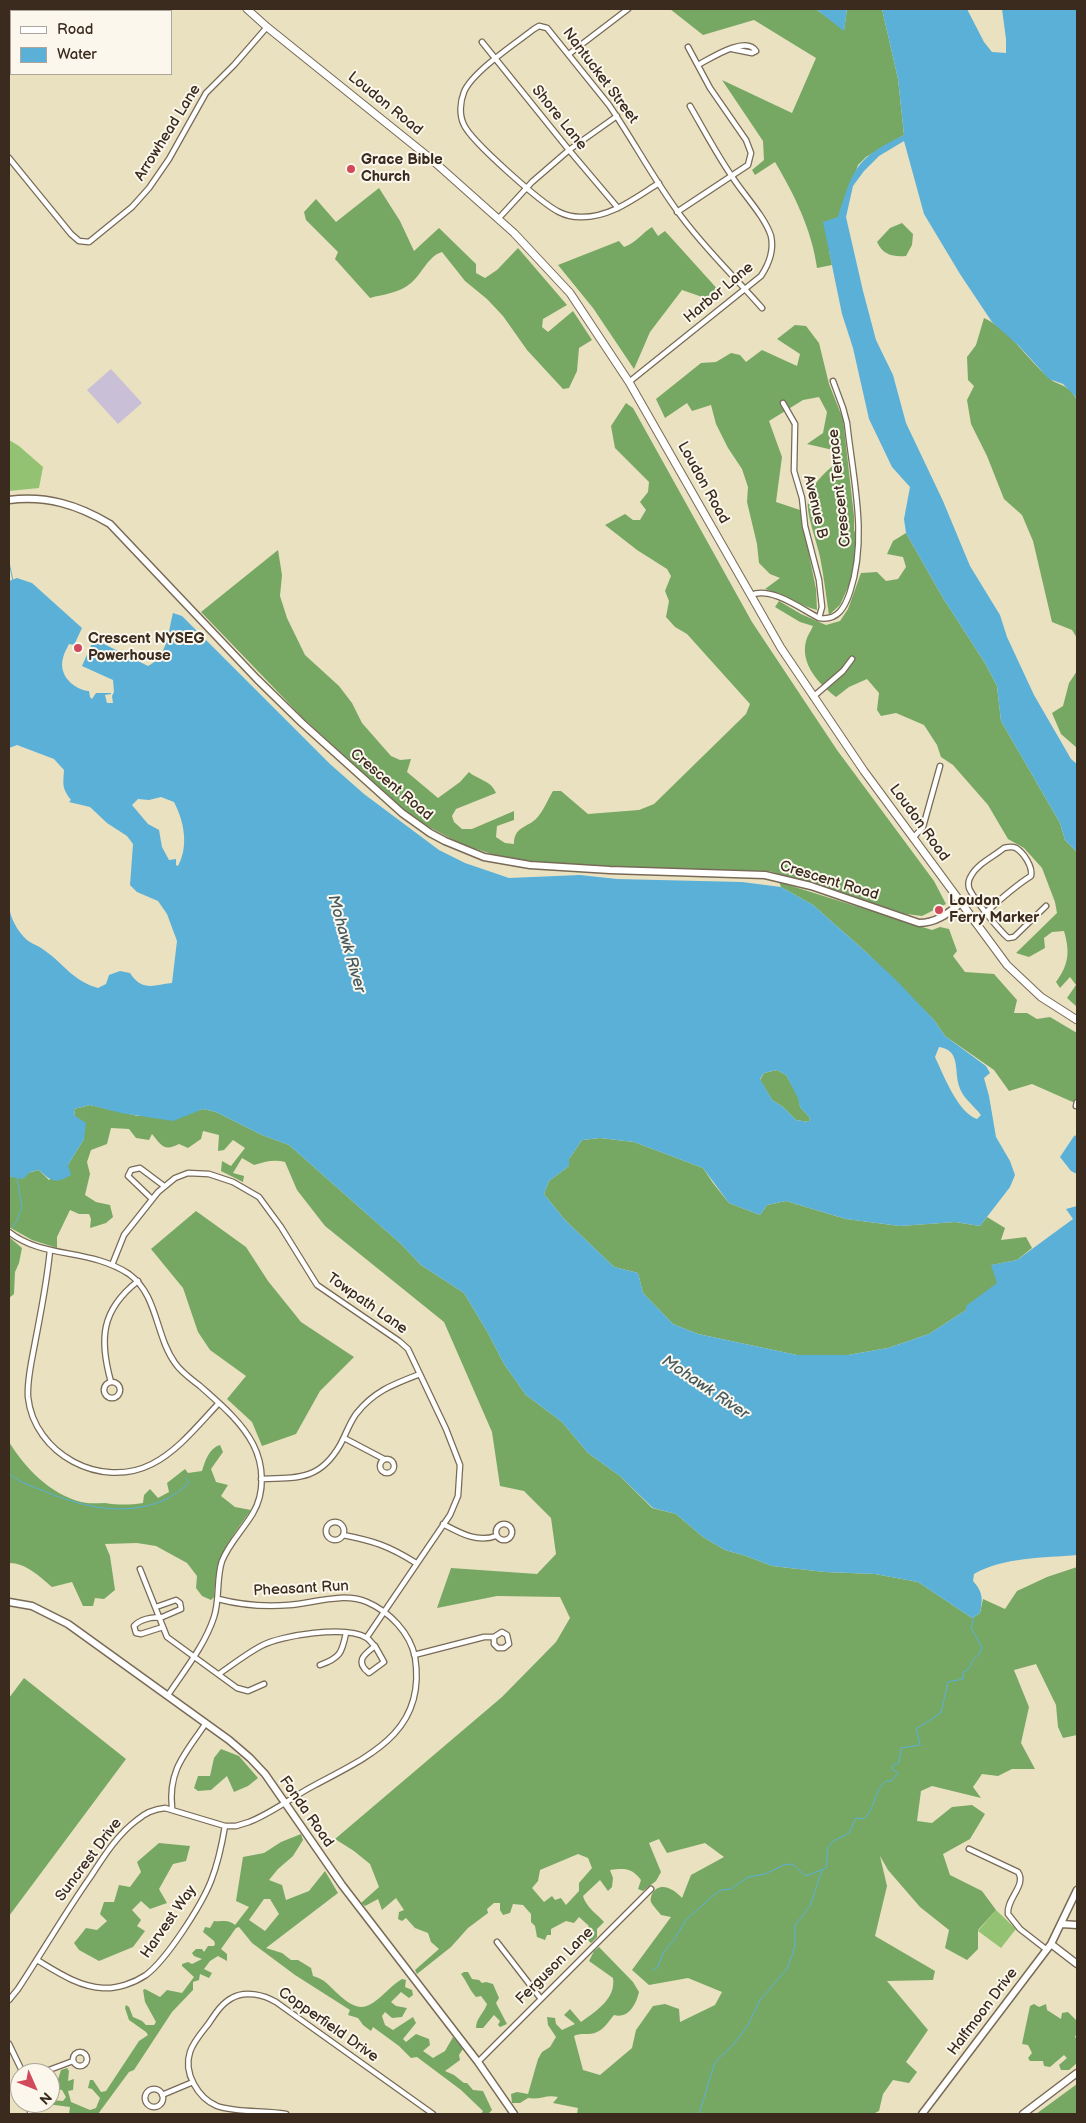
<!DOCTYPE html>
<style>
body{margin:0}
#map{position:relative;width:1086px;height:2123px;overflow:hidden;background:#eae1c0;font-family:"Balsamiq Sans",sans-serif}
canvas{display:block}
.frame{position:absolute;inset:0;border:10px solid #3b2a1e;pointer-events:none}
.legend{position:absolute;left:10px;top:10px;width:162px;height:65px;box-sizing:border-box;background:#fbf7ec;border:1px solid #aea59a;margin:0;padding:6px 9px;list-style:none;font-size:15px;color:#3b2a1e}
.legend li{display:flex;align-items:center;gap:10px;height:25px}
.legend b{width:25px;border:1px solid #aea59a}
.north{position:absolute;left:10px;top:2063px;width:50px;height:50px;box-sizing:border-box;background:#fbf7ec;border:1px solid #aea59a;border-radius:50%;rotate:134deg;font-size:14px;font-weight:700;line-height:20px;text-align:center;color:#3b2a1e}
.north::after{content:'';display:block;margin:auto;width:18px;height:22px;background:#d1495b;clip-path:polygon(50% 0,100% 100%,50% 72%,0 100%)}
</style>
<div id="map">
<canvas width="1086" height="2123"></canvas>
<div class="frame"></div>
<ul class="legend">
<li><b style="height:6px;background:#fff"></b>Road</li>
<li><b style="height:14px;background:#5bb0d7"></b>Water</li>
</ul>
<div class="north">N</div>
</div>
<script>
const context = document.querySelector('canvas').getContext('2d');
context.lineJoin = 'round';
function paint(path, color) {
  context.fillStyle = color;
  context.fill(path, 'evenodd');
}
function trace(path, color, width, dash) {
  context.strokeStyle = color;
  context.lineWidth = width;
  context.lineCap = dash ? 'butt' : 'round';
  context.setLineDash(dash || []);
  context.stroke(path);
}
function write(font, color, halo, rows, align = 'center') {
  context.font = font + ' "Balsamiq Sans",sans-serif';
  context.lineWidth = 4;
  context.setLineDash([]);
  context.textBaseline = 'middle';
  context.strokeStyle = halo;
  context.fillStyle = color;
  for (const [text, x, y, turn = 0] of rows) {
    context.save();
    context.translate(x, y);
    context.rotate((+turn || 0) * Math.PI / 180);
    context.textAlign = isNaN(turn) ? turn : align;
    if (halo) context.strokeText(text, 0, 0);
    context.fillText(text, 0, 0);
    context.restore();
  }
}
paint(new Path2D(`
 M111 369 142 403 118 424 87 390Z`), '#c9bfd7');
paint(new Path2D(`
 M9 440 19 446 43 467 39 488 9 491Z
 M996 1910 1016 1929 1001 1948 978 1931Z`), '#93c272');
paint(new Path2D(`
 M670 9H816L844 30 847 9H882L898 79 904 135 866 157 858 165 829 250 832 265 817 268C812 230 794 194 775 162L755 175 752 170 764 160 763 141 722 80 792 113 816 58 754 20 703 35Z
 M379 188 400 221 414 251 439 228 476 264V273L485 278 497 270 518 248 567 305 543 319 542 327 548 332 573 311 592 340 579 348 577 371 569 388 563 389 527 350 503 316 487 299 465 281 442 252C428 256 422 274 411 283 400 293 384 294 370 298L335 259 338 252 306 220 304 212 316 199 336 222Z
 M902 223 913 234 912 245 906 256C893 257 883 255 877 242L890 228Z
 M652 227 658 236 665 231 721 293 711 300 682 290 650 332 634 369 593 308 558 265 619 241 624 247C636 243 642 233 652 227Z
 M984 318C1011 331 1026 358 1048 377 1058 387 1070 383 1077 401V638L1072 630 1052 622 1033 541 1022 515 1004 499 987 456 971 424 967 400 974 386 968 380 967 357 976 345Z
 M795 325 806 326 819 343 829 384 843 419 854 516V530L859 544 849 585 840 605 829 615C826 596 824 577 820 557 817 542 806 514 808 501 811 485 823 474 835 464L833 450 807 444 823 433 827 412 819 397 803 400 769 421 782 457 776 502 800 510 816 589 817 610C799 605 784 595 765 589L780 578 770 574 759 563 757 544 747 502 748 487 742 469 728 448 716 424 711 405 692 411 687 403 665 418 656 399 701 363 716 362 731 353 740 355 746 362 762 350 797 366 800 354 777 339Z
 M626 403 633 408 752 622 837 750 934 881 946 904 922 916 906 914 839 892 769 871 587 866 547 863 504 858 461 844 429 827 406 812 302 717 201 612 278 550 282 575 280 596 287 618 305 655 339 686 352 703 362 723 391 756 400 760 411 759 407 772 438 798 460 782 469 772C478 780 491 780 496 793L456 809 452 816 454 822 462 829H472L514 811V820L497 826 496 837 505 843 514 844C514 827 526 828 536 819 543 812 548 799 553 791H561L588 814 639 810 654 804 746 714 750 704 687 634 675 627 666 617 669 601 665 591 671 576 667 569 637 550 605 525 625 514 633 520H640L646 510 640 502 648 492 649 482 615 448 611 426Z
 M906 533 943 598 985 663 997 686 1001 721 1060 823 1065 840 1077 852V1007L1067 998 1076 985 1070 977 1060 988 1056 982C1069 964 1070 952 1064 931L1052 932 1044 938 1045 948 1029 957 1016 953 1057 913 1055 902 1042 868 1024 848 1008 839 988 805 953 765 941 757 937 745 924 725 896 713 881 716 877 710 879 693 867 679 849 687 836 697C819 684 800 664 806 641 807 636 811 631 813 626L800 622 775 607 779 601 801 614 826 625 840 621 848 609 861 573 877 572 886 581 898 579 906 567 903 557 887 554 893 541Z
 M1077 671V748L1061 734 1052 713 1063 706 1069 683Z
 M779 882 932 930 940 927 949 929 957 951 953 956 965 972 994 974 1017 1000 1014 1013H1027L1037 1019 1050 1017 1077 1033V1093L1075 1103 1032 1084 1009 1091 994 1070 945 1036 934 1020 866 952 813 905 781 887Z
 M777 1070 786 1075 799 1098 800 1107 810 1118 809 1122 796 1120 783 1107 772 1100 760 1080 764 1073Z
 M90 1105 138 1116 189 1113 203 1109 216 1112 262 1135 289 1145 401 1244 421 1265 464 1293 488 1333 504 1364 526 1395 562 1422 588 1453 620 1476 652 1508 676 1514 703 1537 725 1550 746 1556 772 1566 825 1572 875 1574 918 1582 972 1618 980 1613 983 1599 1005 1609 1017 1591 1047 1577 1077 1567V1735L1063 1738 1058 1727 1056 1705 1036 1664 1014 1670 1029 1707 1021 1743 1035 1769H1012L998 1776 982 1774 973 1787 981 1798 932 1786 921 1791 917 1821 932 1823 952 1807 972 1805 985 1814 970 1839 943 1854 950 1875 982 1891 996 1910 978 1930V1949L967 1960 945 1948 949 1930 920 1907 888 1870 880 1856 887 1886 875 1936 935 1971 933 1980 887 1981 928 2030 906 2062 917 2072 909 2083 893 2080 883 2094 879 2111 873 2114H577L578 2108 553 2103 558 2097C547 2094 540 2100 528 2098L520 2103H512L511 2094 517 2092 528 2094 538 2059 542 2052 550 2047 556 2037 548 2025 547 2017 555 2018 556 2024 562 2030 575 2024 564 2015 570 2009 581 2022C596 2011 616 1999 613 1978L589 1961 594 1951 599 1947 633 1982 639 1992C636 2004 629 2019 614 2015 609 2021 604 2029 597 2032 589 2036 582 2032 574 2036L583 2070 600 2075 632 2048 636 2030 653 2006 665 2004 679 2009 680 2022 715 2005 722 1992 688 1978 649 1985 632 1970 671 1917 661 1915C658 1911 653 1906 651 1902 650 1899 651 1897 652 1894 660 1880 675 1890 682 1898L691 1875 724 1857 705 1843 667 1853 659 1839 649 1843 661 1872 656 1881 643 1891 638 1889 641 1880C632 1868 625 1868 610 1870L613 1878 612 1887 608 1891 600 1880 583 1896C586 1907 597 1914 604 1922L597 1929V1937L591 1943 581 1934 589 1926 579 1917 574 1923 566 1921 551 1929V1935H547L545 1940 537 1937 535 1926 531 1922V1914L523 1905 513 1904 510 1913 503 1915 500 1910V1903H494L487 1909 488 1913 468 1928 451 1947 417 1974 415 1970 439 1949 431 1942 428 1933 415 1928 406 1918 402 1921 398 1919 399 1912 404 1910 396 1898 382 1910 378 1899 365 1906 361 1903 379 1887 370 1864 354 1851 335 1839 502 1697 556 1642 570 1618 560 1597 497 1596 437 1608 451 1568 537 1574 556 1554 551 1518 524 1491 500 1486 492 1432 444 1322 325 1226 297 1190 285 1162C274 1159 264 1162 254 1165L242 1158 233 1173 244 1176 243 1182 221 1171 222 1161 231 1166 245 1148 233 1140 224 1150 218 1151 219 1135 203 1131 201 1139 188 1148 179 1144C164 1152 161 1145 152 1134L149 1140 136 1138 129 1129 111 1128 107 1144 91 1150 87 1162 90 1174 85 1195 96 1202 110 1205 113 1217 106 1223 90 1228 91 1219 89 1214H79L70 1210 57 1237V1248L32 1240 9 1227V1175L11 1177 39 1170 49 1180 68 1165 84 1139 75 1116 74 1109ZM578 1854 588 1858 592 1868 579 1883V1891L566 1905 561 1898 555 1900 552 1896 544 1902 532 1888 538 1881 540 1870Z
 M600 1138 634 1142 703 1168 713 1183 729 1203 760 1215 767 1205 786 1201 846 1219 900 1226 955 1222 980 1226 987 1217 1005 1228 1001 1240 1026 1237 1032 1248 1017 1260 992 1265 998 1283 967 1306 966 1310 929 1334 888 1348 848 1355H797L698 1334 673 1324 643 1293 638 1273 614 1267 565 1220 544 1194 549 1181 569 1166V1159L582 1140Z
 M196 1211 246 1247 268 1281 301 1322 354 1357 320 1391 296 1434 262 1446 252 1422 227 1399 246 1376 210 1350 198 1332 183 1288 151 1249Z
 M9 1237 22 1248 19 1263 15 1272 14 1294 9 1298Z
 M9 1442C26 1469 49 1493 81 1502 89 1504 97 1503 105 1503 118 1505 129 1505 143 1503L144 1495 150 1489 158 1498 169 1492 167 1483 185 1469 188 1473 202 1471C205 1461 209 1448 220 1445L223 1452 211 1469 216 1482 228 1485 221 1496 235 1507 251 1510C227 1544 217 1553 214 1597L211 1600 202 1596 196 1588 197 1576 187 1563 156 1546 137 1543 105 1544 110 1556 115 1590 104 1599 95 1598 93 1606H83L72 1582 52 1587C39 1576 26 1563 9 1563Z
 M24 1678 126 1759 9 1916V1698Z
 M221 1749 239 1756 258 1778 248 1786 234 1792 227 1776 211 1790 198 1791 194 1788 198 1776H210L214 1758Z
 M301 1834 303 1840 293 1856 278 1869 269 1880 282 1885 286 1900 309 1891 325 1871 338 1893 266 1948 282 1953 291 1960H298L311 1968 313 1976C317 1977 321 1979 324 1981 335 1989 352 2014 369 2005 380 2000 390 1986 402 1979L406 1980 405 1987 412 1990 413 1995 409 1998 401 1992 391 2002 396 2006 407 2008 402 2017 392 2018 385 2012 382 2016 385 2025 393 2030 413 2017 416 2023 403 2039 406 2042 416 2034 429 2039 430 2045 423 2051 433 2058 445 2051 453 2037 463 2049 459 2055 460 2060 445 2071 454 2075 464 2083H467L473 2090 483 2091 492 2110 488 2114H481L483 2111 461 2090 417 2057 411 2058 399 2046 373 2027 371 2031 363 2025 358 2018 348 2015 350 2010 295 1975 252 1943 239 1927 236 1928 221 1949 227 1954V1961L218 1956 210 1961 204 1969 212 1973 209 1978 200 1974 199 1980 193 1982V1990L172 2012 134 2070 129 2072 98 2114H69L70 2107 47 2104 50 2103V2100L63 2101 66 2097 62 2090 55 2089 61 2070 67 2068 69 2071 68 2081 74 2079 73 2090 68 2091 71 2102 90 2110 96 2108 100 2098 92 2089 88 2088 90 2080H93L101 2092 106 2091 139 2041 148 2035 146 2032 129 2020 125 2008 126 2005 129 2007 133 2017 142 2021 146 2025H154L156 2022 145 2002 143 1990 145 1989 160 1997 167 1990 182 1993 194 1977 182 1966V1964L188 1962 192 1964 202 1959 194 1956 192 1953 196 1949H202L204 1952 208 1946H214L215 1944 214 1941 203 1932 205 1927 210 1928 214 1921C223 1922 227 1919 235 1925L249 1907 236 1901 243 1857 264 1853 281 1842ZM264 1899H270L279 1914 265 1931 249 1920Z
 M159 1843 190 1846 186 1861 173 1864 159 1889 167 1903 150 1909 141 1901 132 1910 141 1920 137 1926 145 1931 133 1947 99 1961 79 1950 74 1943 86 1928 97 1930 107 1921 100 1914 104 1902H114L119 1885 130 1887 141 1872 137 1862Z
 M464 1972H468L472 1979 479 1980 482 1983 486 1982 493 1984 499 1998 496 2003 507 2024 500 2027 498 2025 500 2021 494 2015 483 2028H476C476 2018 484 2013 487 2004L481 1996 476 1997C469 1989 467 1982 461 1974Z
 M1034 2004 1039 2007 1046 2004 1047 2010 1061 2019 1062 2013 1068 2012 1077 2021V2033L1075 2037 1077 2039V2063L1069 2070H1061L1059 2065 1067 2058 1064 2055 1050 2067 1044 2066 1043 2061H1030L1028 2058 1032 2053 1028 2045 1022 2044 1030 2006Z
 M1077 2084V2114H1036Z`), '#76a864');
paint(new Path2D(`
 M816 9H847L844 31Z
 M882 9H967L984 42 992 52 1006 53V39L1002 9H1077V401L1075 396 1063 384 1049 379 1019 346 992 322 960 274 924 214 904 141 879 156 864 171 853 186 846 217 863 291 876 340 893 375 906 423 943 501 970 566 1000 615 1007 637 1034 695 1071 759 1077 764V852L1065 840 1060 823 1001 721 997 686 985 663 943 598 906 533 904 519 910 487 892 467 869 419 853 348 842 314 823 222 838 217C854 167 855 159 904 135L898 79Z
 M17 578 32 583 82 628 74 645 69 644C67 648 64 653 63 658 58 675 74 690 89 691L90 697 92 699 96 693H111V694L105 695 107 703H113L112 696 114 692 113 680 82 666 94 639 148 666C168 656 168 632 173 613L182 616 330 764 364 794 439 850 465 863 509 878 580 875 617 879 742 882 781 887 813 905 866 952 897 981 934 1020 945 1036 986 1066 990 1073 984 1078 989 1096 996 1137 1010 1161 1015 1175 1010 1187 980 1226 955 1222 900 1226 846 1219 786 1201 767 1205 760 1215 729 1203 703 1168 634 1142 600 1138 582 1140 569 1159V1166L549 1181 544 1194 565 1220 614 1267 638 1273 643 1293 673 1324 698 1334 797 1355H848L888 1348 929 1334 966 1310V1306L997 1283 991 1265 1017 1260 1073 1219 1066 1209 1077 1206V1555C1044 1558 1003 1557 974 1574L973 1581C983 1592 983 1599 980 1613L972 1618 918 1582 875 1574 825 1572 772 1566 746 1556 725 1550 703 1537 676 1514 653 1508 620 1476 588 1453 562 1422 526 1395 504 1364 488 1333 464 1293 421 1265 401 1244 289 1145 262 1135 216 1112 203 1109 173 1121 121 1113 90 1105 74 1109 75 1116 86 1123 84 1139 68 1165 71 1175C55 1184 52 1182 39 1170L30 1172 23 1179 11 1177 9 1175V906C10 918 18 932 27 940 32 944 39 946 44 950 64 964 73 981 98 988L106 984 109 975 120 971 130 973C142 992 154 985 172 983L177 941 167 914 158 901 137 892 130 885 133 844 127 836 107 823 90 807 69 802 71 800C62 788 63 785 64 770L54 759 17 745 9 748V581ZM161 797 174 802C184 821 189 846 178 866L176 865V859L169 860 162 847 159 830 148 824 132 805 138 799 149 800ZM939 1047C961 1050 954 1071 959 1086 962 1097 974 1106 981 1115L977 1119C958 1113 943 1074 935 1057ZM777 1070 786 1075 798 1098 800 1107 810 1118 809 1122 796 1120 783 1107 772 1100 760 1079 764 1073Z
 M1077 1135V1174L1071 1171 1060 1157 1074 1136Z`), '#5bb0d7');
trace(new Path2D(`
 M9 562 13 581
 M13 1227C19 1219 18 1214 22 1208L17 1177
 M9 1473C16 1481 29 1485 39 1489 79 1506 122 1518 165 1500 173 1496 180 1490 187 1485L189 1482 186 1478
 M653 1970 658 1967 663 1953 674 1940 686 1920 714 1895 721 1890 731 1889 748 1877 765 1874 784 1865 792 1864 806 1876 826 1868 828 1847 833 1841 849 1833 856 1818 863 1819C876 1810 873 1790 886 1781H891L898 1773 892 1769 893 1765 899 1763 901 1748 920 1745 916 1729 941 1713 948 1682 963 1679V1672L969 1669 972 1661 980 1653 982 1647 971 1628 974 1617
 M699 2114 715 2062 734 2044 748 2025 760 2000 787 1969 795 1946V1925L810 1906 822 1870`), '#5bb0d7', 1);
const street = new Path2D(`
 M138 9 140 11
 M153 11 156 9
 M482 42 569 150 618 208
 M569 54 628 9
 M698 65C711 58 746 35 756 51L752 53 732 49
 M9 158 71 234 79 241 89 242 132 207 149 188 169 159 206 93 234 65 267 27
 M659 183C635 198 610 218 580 217 573 217 565 215 559 212 541 203 472 142 464 125 459 115 460 102 464 92 472 72 516 43 534 29L539 26 547 28 609 105C633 140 653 178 678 212 703 247 734 276 762 308
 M677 212 748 165 751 153 746 140 710 88 688 47
 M499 218 532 182 569 150 617 116
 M629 382 761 276C769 264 774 250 771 236 765 217 744 195 733 178 717 155 704 130 690 106
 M783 403 795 424 794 471 802 498 805 526 819 580 822 607 819 618
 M751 595C771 586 801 609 819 618 838 621 845 607 850 592 868 537 853 479 847 423L843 408 833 381
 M813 697 843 671 852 659
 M913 838 923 827 940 766
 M974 922C993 907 1010 889 1031 876 1033 867 1024 853 1016 848 1012 846 1008 847 1004 848 993 857 977 864 971 876 969 879 968 884 969 888 973 898 999 930 1008 938L1014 937 1046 906
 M1076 1106 1077 1102
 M152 1199 128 1176 131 1170 140 1168 164 1186
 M9 1232C43 1259 90 1248 129 1274 158 1295 155 1335 175 1363 181 1372 191 1379 200 1386 219 1403 241 1421 253 1444 264 1465 265 1493 253 1513 243 1530 229 1543 222 1561 216 1579 220 1599 214 1617 205 1645 184 1671 168 1695
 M50 1250C47 1283 40 1316 34 1348 31 1364 27 1381 28 1397 34 1454 101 1490 152 1464 178 1451 199 1424 219 1403
 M112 1265 124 1235 158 1192 175 1178 188 1173 209 1174 233 1182 259 1197 281 1227 317 1285 399 1341 408 1349 446 1429 460 1465 458 1496 450 1515 367 1637
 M104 1390a8 8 0 1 1 16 0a8 8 0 1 1-16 0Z
 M111 1382C99 1339 101 1310 138 1281
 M344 1438 384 1459
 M380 1466a7 7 0 1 1 14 0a7 7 0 1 1-14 0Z
 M261 1479C298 1478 320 1480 340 1445 346 1434 349 1424 356 1414 374 1391 394 1384 420 1374
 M326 1531a9 9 0 1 1 18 0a9 9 0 1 1-18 0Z
 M443 1524C460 1533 477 1543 496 1536
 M496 1532a8 8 0 1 1 16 0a8 8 0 1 1-16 0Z
 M343 1535C374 1541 389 1546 416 1563
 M140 1569 167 1637 237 1688 248 1691 264 1684
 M156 1607 176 1600 180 1603 181 1609 160 1618C153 1616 139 1620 134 1626L136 1633 141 1634 163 1627
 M375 1646 384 1662 369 1673C355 1662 363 1655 375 1646Z
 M414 1655 484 1637H494L502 1632 507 1635 509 1644 504 1648H498L494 1644V1637
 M320 1665C340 1658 342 1653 346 1633
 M219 1674C232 1665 246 1654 261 1646 281 1635 347 1625 367 1638 370 1640 372 1644 375 1646
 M172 1808C168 1770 185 1754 206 1723
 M969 1849 1018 1872C1027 1885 1006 1899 1008 1914L1020 1929 1047 1950
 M497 1942 541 1999
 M37 1960C57 1972 79 1987 103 1988 117 1989 134 1983 146 1975 167 1959 201 1906 211 1881 218 1863 222 1844 225 1826
 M9 2000 18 1989C43 1951 65 1913 91 1876 104 1856 118 1834 137 1820 145 1813 155 1809 165 1808L225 1826H236L249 1822C272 1813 292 1797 315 1785 369 1756 427 1732 415 1657 410 1633 390 1612 367 1602 343 1592 314 1603 289 1605 265 1607 241 1605 218 1599
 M9 2044 23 2073
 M73 2059a7 7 0 1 1 14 0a7 7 0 1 1-14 0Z
 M478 2062 651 1889
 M41 2073 73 2061
 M145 2098a9 9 0 1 1 18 0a9 9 0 1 1-18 0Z
 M162 2095 193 2082
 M30 2114 31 2103
 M286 2114C265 2110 237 2113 217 2106 198 2098 183 2073 190 2052 193 2042 202 2032 209 2023 215 2014 222 2003 232 1998 245 1990 264 1995 276 2002L433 2114`);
const secondary = new Path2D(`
 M9 500C46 495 78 505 110 524L257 679 302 723 402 813 430 833 445 841 484 857 530 865 610 870 765 875 811 886 919 923C936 923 947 914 961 903
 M9 1602 32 1606 68 1624 229 1740 250 1758 265 1774 342 1885 478 2062 514 2114
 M1062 1924 1077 1925
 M1051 1944 1077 1964
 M922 2114 1051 1944 1077 1890
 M1023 2114 1077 2073`);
const primary = new Path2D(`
 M247 9 267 27 431 159 514 233 570 293 629 382 781 648 864 771 1007 965 1041 997 1077 1020`);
trace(street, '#786a57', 7);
trace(secondary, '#786a57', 9);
trace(primary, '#786a57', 9);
trace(street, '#fff', 4.5);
trace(secondary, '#fff', 6);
trace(primary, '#fff', 7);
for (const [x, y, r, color] of [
 [351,169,5,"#d1495b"],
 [78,648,5,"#d1495b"],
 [939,910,5,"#d1495b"]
]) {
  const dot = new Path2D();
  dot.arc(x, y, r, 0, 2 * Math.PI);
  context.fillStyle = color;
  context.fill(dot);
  trace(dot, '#fbf7ec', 2);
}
write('15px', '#3b2a1e', '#fbf7ec', [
 ["Nantucket Street",600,76,53],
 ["Loudon Road",385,104,39],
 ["Shore Lane",559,118,51],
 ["Arrowhead Lane",168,133,-58],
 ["Harbor Lane",719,293,-40],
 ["Loudon Road",703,483,61],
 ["Crescent Terrace",840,488,-96],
 ["Avenue B",815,507,77],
 ["Crescent Road",391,785,40],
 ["Loudon Road",919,823,54],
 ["Crescent Road",829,881,17],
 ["Towpath Lane",367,1304,35],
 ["Pheasant Run",301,1589,-3],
 ["Fonda Road",306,1812,55],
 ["Suncrest Drive",89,1860,-53],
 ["Harvest Way",169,1922,-55],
 ["Ferguson Lane",555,1966,-45],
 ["Halfmoon Drive",983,2012,-53],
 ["Copperfield Drive",328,2025,35]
]);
write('bold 15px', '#3b2a1e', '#fbf7ec', [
 ["Grace Bible",361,160],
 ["Church",361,177],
 ["Crescent NYSEG",88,639],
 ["Powerhouse",88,656],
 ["Loudon",949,901],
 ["Ferry Marker",949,918]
], 'left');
write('italic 16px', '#46595f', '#fbf7ec', [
 ["Mohawk River",346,944,74],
 ["Mohawk River",705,1388,34]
]);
</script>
